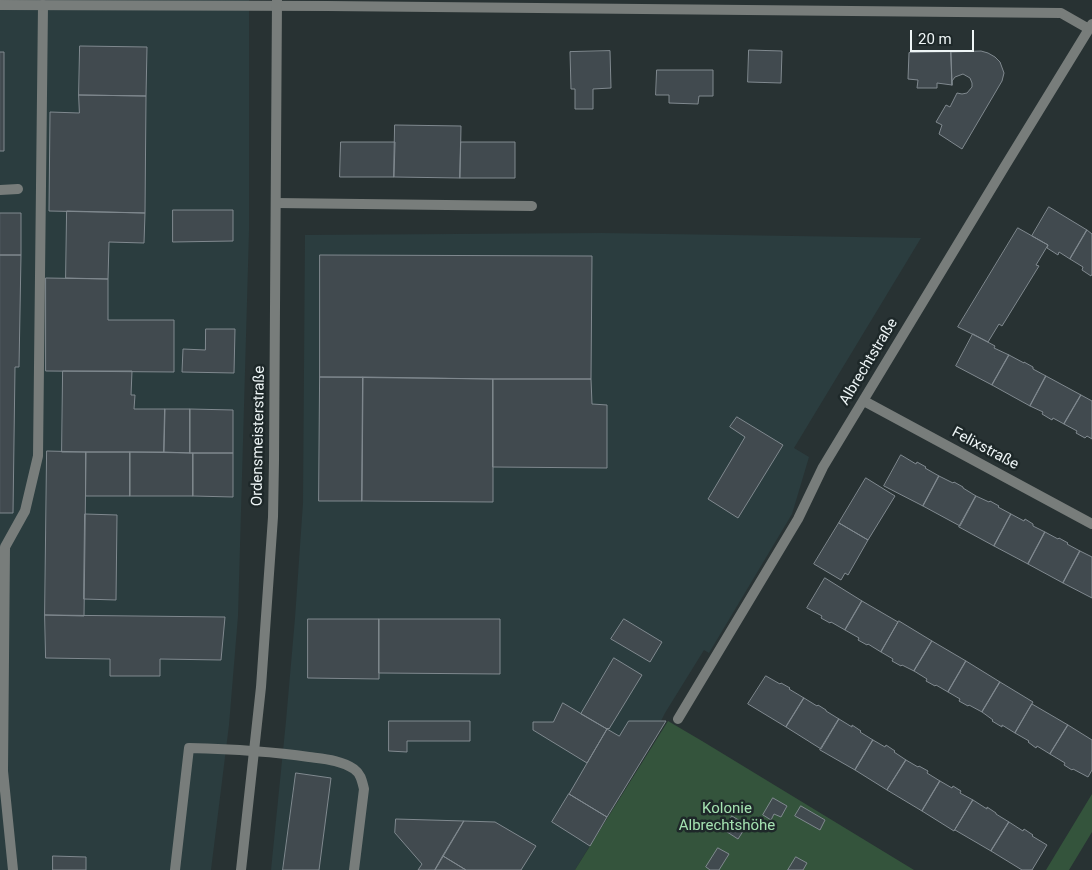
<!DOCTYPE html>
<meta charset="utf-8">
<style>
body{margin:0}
#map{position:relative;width:1092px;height:870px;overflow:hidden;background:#283233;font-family:Roboto,sans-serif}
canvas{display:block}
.scale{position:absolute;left:910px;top:30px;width:64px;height:22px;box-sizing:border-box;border:2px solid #eef5f6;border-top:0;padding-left:6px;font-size:15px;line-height:18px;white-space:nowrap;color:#eef5f6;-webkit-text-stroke:4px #1e2829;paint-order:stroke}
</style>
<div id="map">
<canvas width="1092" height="870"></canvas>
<div class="scale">20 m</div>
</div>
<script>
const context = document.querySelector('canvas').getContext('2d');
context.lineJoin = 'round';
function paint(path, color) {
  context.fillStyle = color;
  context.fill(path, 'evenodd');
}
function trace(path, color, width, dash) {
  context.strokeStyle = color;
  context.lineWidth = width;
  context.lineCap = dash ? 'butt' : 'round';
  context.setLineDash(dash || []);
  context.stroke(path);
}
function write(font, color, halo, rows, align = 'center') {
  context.font = font + ' Roboto,sans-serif';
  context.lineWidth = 5;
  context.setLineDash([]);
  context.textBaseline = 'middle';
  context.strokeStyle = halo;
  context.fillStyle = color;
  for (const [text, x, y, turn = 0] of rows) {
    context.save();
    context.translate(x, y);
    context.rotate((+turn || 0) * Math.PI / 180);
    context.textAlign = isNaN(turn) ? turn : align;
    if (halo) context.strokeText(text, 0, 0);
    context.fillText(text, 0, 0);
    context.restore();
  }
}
paint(new Path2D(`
 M0 0H249V231L238 616 229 725 211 870H0Z
 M602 233 921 238 794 448 809 457 792 514 709 653 704 650 665 713 661 721H666L575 870H271L286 721 295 618 303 503 305 235Z`), '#2b3d3f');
paint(new Path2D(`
 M668 721 702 741 914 870H575Z
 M1092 794V832L1069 870H1046Z`), '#34543c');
const building = new Path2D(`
 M80 46 147 47 146 96 79 95Z
 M749 50 782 51 781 83 748 82Z
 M610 51 611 88 593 89V109H575V89H571L570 52Z
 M0 52H4V151H0Z
 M951 52 952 85 937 83V88H917L918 80 908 79 909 53Z
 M951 52 981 51 988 53 995 57 1000 62 1004 73 1002 81 962 149 939 134 942 125 936 122 946 105 950 107 957 93 962 94 967 93 972 87V83L970 78 963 74 955 77 952 81V85Z
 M657 70H713V96H699L698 104 669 103V95H656Z
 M79 95 146 96 145 213 49 211 50 112 79 113Z
 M395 125 461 126 460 178 394 177Z
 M341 142H395L394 177H340Z
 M461 142H515V178H460Z
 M1049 207 1087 230 1070 259 1059 252 1058 255 1047 248 1048 245 1032 236Z
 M173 210H233V241L173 242Z
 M67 211 145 213 144 243 109 242 108 279 66 278Z
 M0 213H21V255H0Z
 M1018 228 1048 245 1036 265 1039 266 1002 326 999 324 988 342 958 327Z
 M1087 230 1092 234V274L1091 276 1082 270 1083 267 1070 259Z
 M0 255H21L19 367H15L13 513H0Z
 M320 255 592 256 591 379H493L320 377Z
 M46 278 108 279V320H174V372L46 371Z
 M206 329H235L234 373 182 372 183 349 205 350Z
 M973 334 995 346 994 348 1009 355 992 385 956 366Z
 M1009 355 1024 363V362L1033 367V369L1046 376 1030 406 992 385Z
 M63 371H132L131 395H135L134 409H165L164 452H62Z
 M1046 376 1081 395 1064 424 1053 418 1052 420 1042 414 1043 412 1030 406Z
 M320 377H363L362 501H319Z
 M363 377 493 379V502L362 501Z
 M493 379H591L592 404 607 405V468L493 467Z
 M1081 395 1092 401V439L1087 436 1085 438 1076 433 1077 431 1064 424Z
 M165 409H190V453L164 452Z
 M190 409 233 410V453H190Z
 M737 417 783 445 738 518 708 499 745 437 730 427Z
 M47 451 86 452 84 616 45 615Z
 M86 452H130V496H86Z
 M130 452 193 453V496H130Z
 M193 453H233V497L193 496Z
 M901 455 916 464 917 462 926 467 925 468 939 476 923 506 884 486Z
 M939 476 953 483 954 482 963 487V488L976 496 960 526 923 506Z
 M866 478 895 496 868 540 839 523Z
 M976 496 989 502 990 501 999 506 998 507 1011 514 994 546 959 527Z
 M85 514 117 515 116 600 84 599Z
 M1011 514 1024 521 1025 519 1033 524V526L1045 532 1028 564 994 546Z
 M839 523 868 540 848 575 845 573 841 580 814 564Z
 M1045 532 1058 539 1059 538 1068 543 1067 544 1080 551 1063 583 1028 564Z
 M1080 551 1092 557V598L1063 583Z
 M825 578 862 601 845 630 831 622 830 623 821 618 822 616 807 608Z
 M862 601 898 622 881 652 868 644 867 645 858 640 859 638 845 630Z
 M45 615 225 617 221 660 160 659V676H110V659L46 658Z
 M308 619H379V679L308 678Z
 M379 619H500V674L379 673Z
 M624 619 662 642 650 662 611 639Z
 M899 621 932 641 914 671 902 665 901 666 892 661 893 659 881 652Z
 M932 641 966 661 948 692 936 685 935 686 926 681 927 679 914 671Z
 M614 658 642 675 609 729 608 728 607 729 581 714Z
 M966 661 1000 682 982 712 969 705 968 706 959 701 960 699 948 692Z
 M766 676 780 684 781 683 790 688 789 689 804 698 786 727 748 704Z
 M1000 682 1033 702 1015 733 1002 725V727L992 721 993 720 982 712Z
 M804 698 817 706 818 705 826 710V711L839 719 821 749 786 727Z
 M563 703 607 729 587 763 533 730V722H553Z
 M1032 704 1068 725 1050 754 1037 746 1036 748 1028 742 1029 741 1015 733Z
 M839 719 852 727V725L861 731 860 732 873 740 855 770 820 750Z
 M389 721H470V741H407V752L389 751Z
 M629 721H666L607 817 569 794 607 729 619 736Z
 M1068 725 1092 740V770L1088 777 1073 769 1072 770 1064 765 1065 763 1050 754Z
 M873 740 885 747 886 745 895 751 894 752 906 760 887 790 855 770Z
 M906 760 918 767 919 766 928 771 927 773 940 781 922 811 887 790Z
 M296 773 331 778 319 870H283Z
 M940 781 952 788 953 786 961 791 960 793 973 800 954 831 922 811Z
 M569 794 607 817 590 846 552 822Z
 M773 798 787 806 781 817 774 814 771 820 763 815Z
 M973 800 987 809V807L996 813V814L1009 822 991 851 955 830Z
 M801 806 825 820 820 830 795 816Z
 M732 816 747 825 738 839 724 830Z
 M396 819 464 821 435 870H418L422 864 395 833Z
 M464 821 495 822 536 846 521 870H466L443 856Z
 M1009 822 1023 831 1024 829 1033 835 1032 836 1047 845 1032 870H1022L991 851Z
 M718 848 729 854 719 870H710L706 867Z
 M53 856 86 857V870H53Z
 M443 856 466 870H435Z
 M796 857 807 863 803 870H788Z`);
paint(building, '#414a4f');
trace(building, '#80898f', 1);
trace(new Path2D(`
 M0 190 18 189
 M276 203 532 206
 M13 870 3 771 5 547 25 511 38 456 43 5
 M175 870 189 748C229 749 269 751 309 757 324 759 341 760 354 769 361 774 362 781 364 789L354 870`), '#787d7b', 10);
trace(new Path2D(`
 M0 5 328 6 1061 13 1089 29
 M864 401 1092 524
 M678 719 798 519 823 467 1005 166 1092 24`), '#787d7b', 10);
trace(new Path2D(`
 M241 870 261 687 273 517 274 461 277 0`), '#787d7b', 10);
write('15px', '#eef5f6', '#1e2829', [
 ["Albrechtstraße",869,362,-59],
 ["Ordensmeisterstraße",259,436,-89],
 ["Felixstraße",985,449,28]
]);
write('15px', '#a4e1b1', '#1e2829', [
 ["Kolonie",727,809],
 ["Albrechtshöhe",727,826]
]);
</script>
